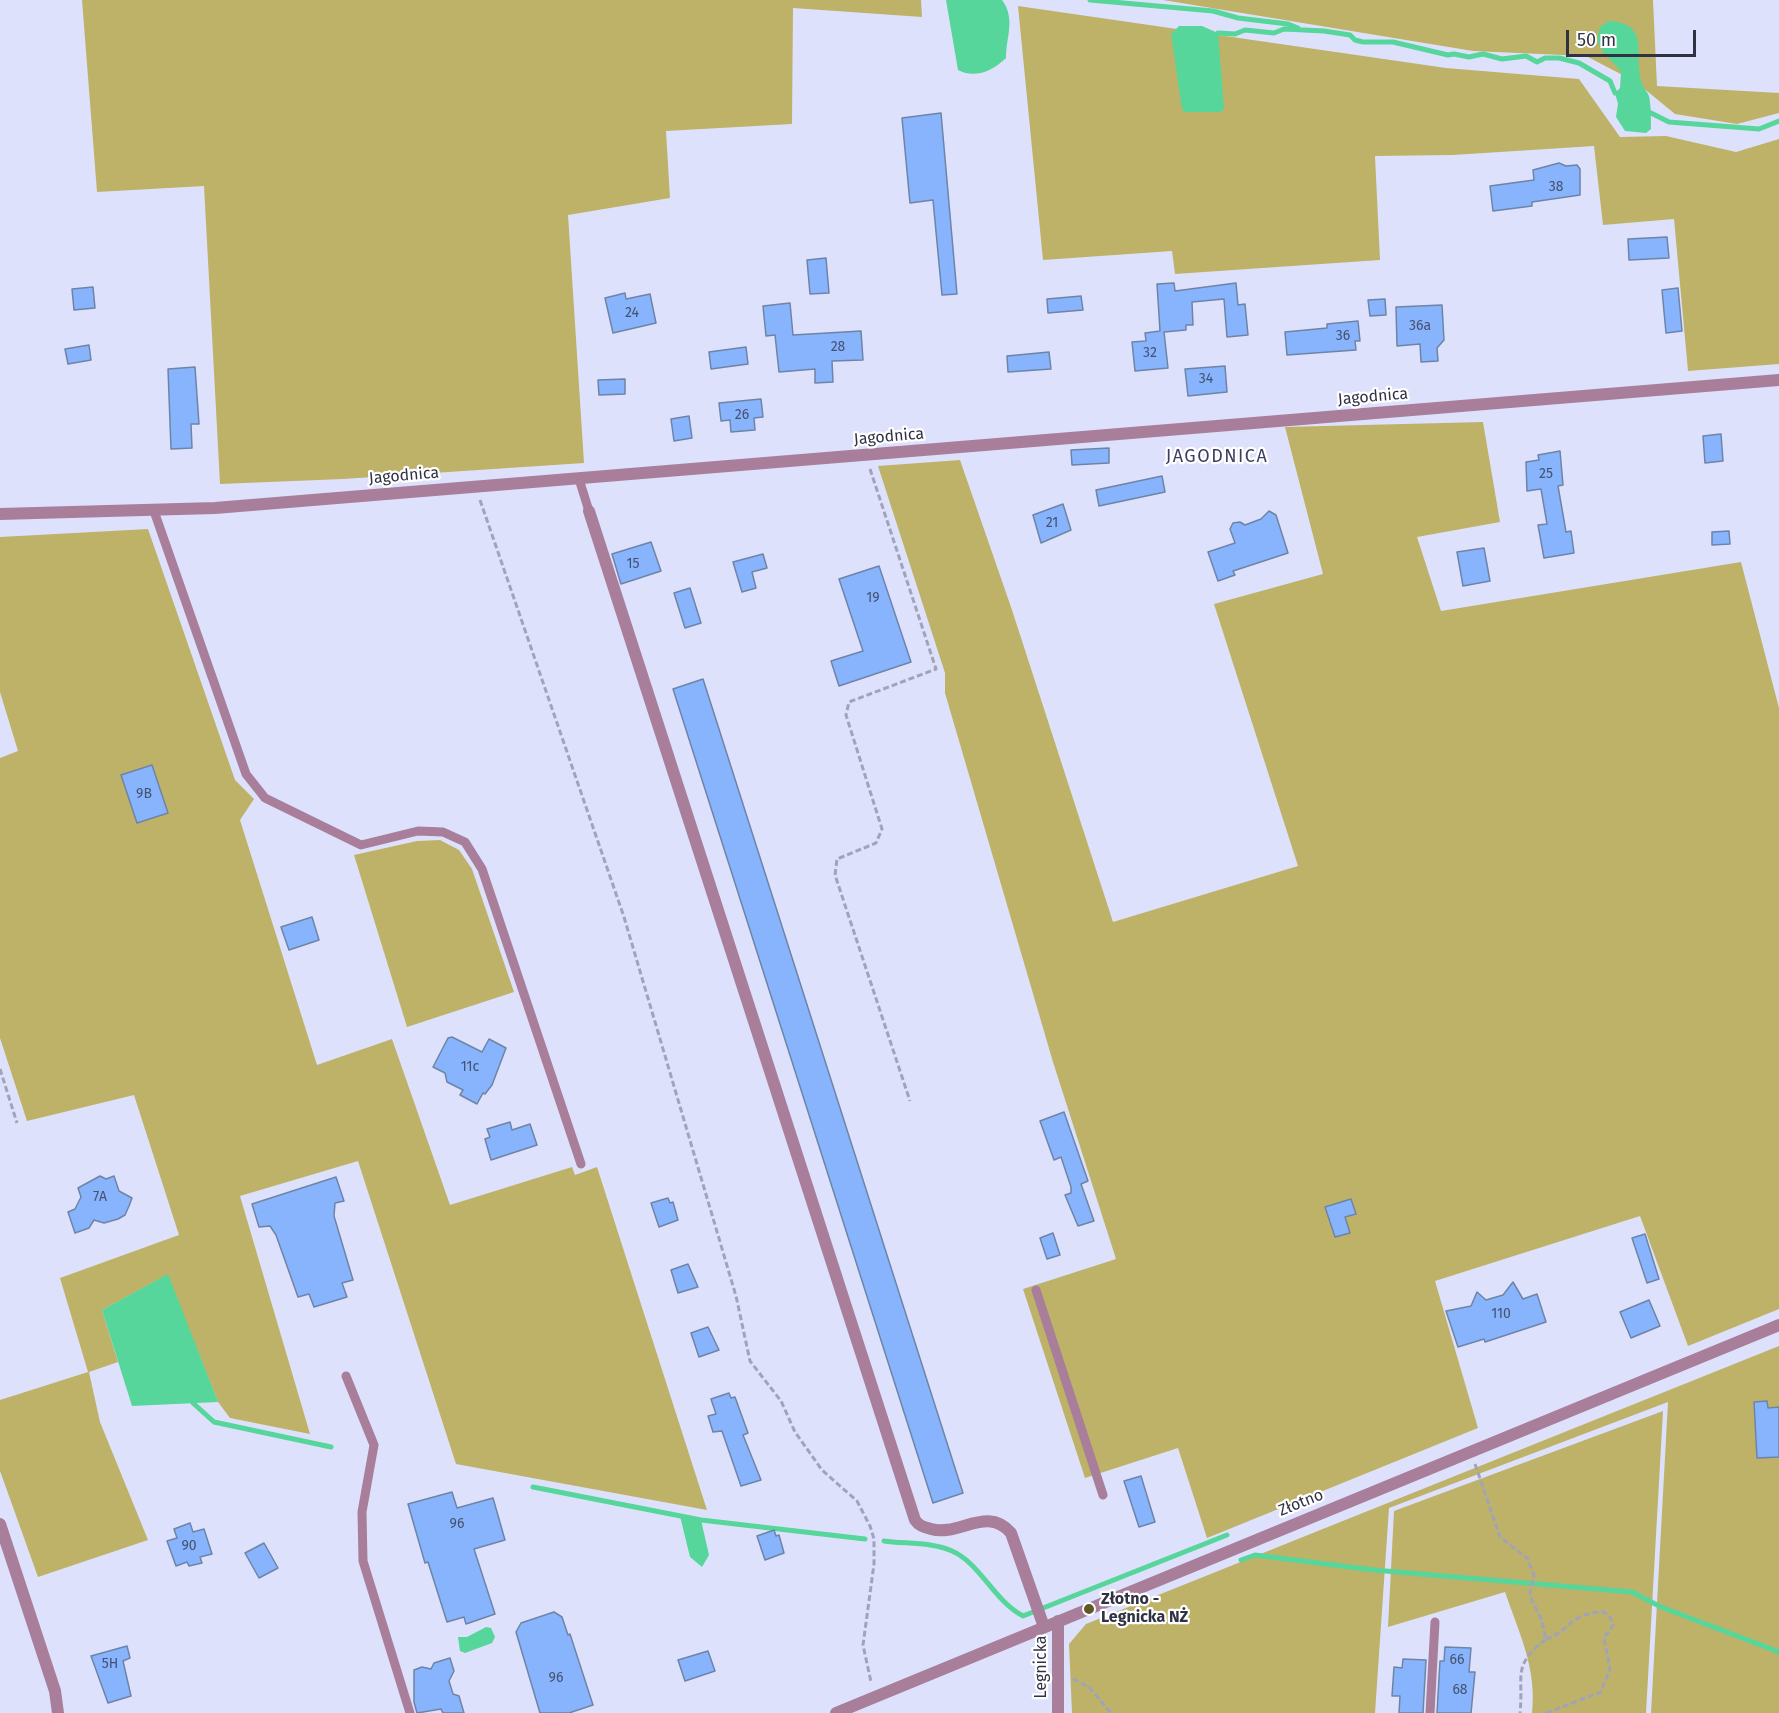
<!DOCTYPE html>
<meta charset="utf-8">
<style>
body{margin:0}
#map{position:relative;width:1779px;height:1713px;overflow:hidden;background:#dee1fc;font-family:"Fira Sans",sans-serif}
canvas{display:block}
.scale{position:absolute;left:1566px;top:30px;width:130px;height:27px;box-sizing:border-box;border:3px solid #303243;border-top:0;padding-left:8px;font-size:18px;line-height:21px;white-space:nowrap;color:#303243;-webkit-text-stroke:4px #fff;paint-order:stroke}
</style>
<div id="map">
<canvas width="1779" height="1713"></canvas>
<div class="scale">50 m</div>
</div>
<script>
const context = document.querySelector('canvas').getContext('2d');
context.lineJoin = 'round';
function paint(path, color) {
  context.fillStyle = color;
  context.fill(path, 'evenodd');
}
function trace(path, color, width, dash) {
  context.strokeStyle = color;
  context.lineWidth = width;
  context.lineCap = dash ? 'butt' : 'round';
  context.setLineDash(dash || []);
  context.stroke(path);
}
function write(font, color, halo, rows, align = 'center') {
  context.font = font + ' "Fira Sans",sans-serif';
  context.lineWidth = 4.5;
  context.setLineDash([]);
  context.textBaseline = 'middle';
  context.strokeStyle = halo;
  context.fillStyle = color;
  for (const [text, x, y, turn = 0] of rows) {
    context.save();
    context.translate(x, y);
    context.rotate((+turn || 0) * Math.PI / 180);
    context.textAlign = isNaN(turn) ? turn : align;
    if (halo) context.strokeText(text, 0, 0);
    context.fillText(text, 0, 0);
    context.restore();
  }
}
paint(new Path2D(`
 M82 0H921L922 17 793 8 792 124 666 131 670 198 568 215 584 463 343 479 220 484 204 186 97 192Z
 M1163 0H1653L1657 86 1779 93V113L1737 124 1675 114 1636 82 1586 56 1473 51Z
 M1018 6 1446 68 1579 79 1620 137 1666 136 1736 152 1779 139V364L1688 371 1674 219 1603 225 1594 146 1453 155 1375 156 1380 260 1175 274 1172 251 1043 260Z
 M1483 422 1500 522 1417 537 1441 611 1741 562 1779 708V1309L1688 1346 1640 1216 1435 1281 1478 1428 1207 1538 1178 1448 1085 1478 1023 1289 1116 1259 1053 1062 945 693V673L878 466 960 460 1012 610 1113 922 1298 866 1214 604 1323 574 1285 427Z
 M148 529 235 780 254 799 240 820 317 1065 392 1039 450 1205 572 1167 575 1175 597 1167 707 1510 456 1464 358 1161 240 1196 310 1434 230 1418 218 1402 167 1275 102 1310 118 1362 89 1372 100 1422 148 1540 38 1577 0 1471V1400L88 1372 60 1278 179 1235 134 1095 27 1121 0 1038V758L18 751 0 692V537Z
 M440 840 459 850 472 869 514 992 407 1027 354 855 417 841Z
 M1779 1346V1713H1651L1668 1402 1389 1508 1375 1713H1072L1069 1644 1086 1624Z
 M1663 1411 1646 1713H1532C1537 1668 1519 1633 1505 1592L1388 1627 1394 1511Z`), '#beb268');
paint(new Path2D(`
 M946 0H1002C1016 19 1006 37 1006 58 993 71 975 79 958 70Z
 M1609 21C1653 24 1632 57 1642 83 1643 88 1647 91 1649 96 1651 104 1651 120 1651 129L1646 133 1625 131 1616 117 1618 104 1615 93 1620 88 1621 72C1611 57 1591 49 1600 27Z
 M1179 26H1202L1218 33 1224 109 1220 112H1185L1182 109 1171 34Z
 M168 1274 218 1402 132 1406 102 1310Z
 M680 1516 701 1520 709 1555 702 1567 690 1557Z
 M486 1627 491 1628 495 1637 492 1643 465 1653 460 1651 458 1637H467Z`), '#56d69a');
trace(new Path2D(`
 M1090 0 1213 11 1238 18 1288 24 1298 28
 M1218 33 1235 34 1245 30 1274 33 1284 29 1324 31 1350 35 1355 40 1363 42H1393L1448 55 1454 54 1469 57 1483 54 1502 59 1526 56 1537 62 1545 58H1559L1579 63 1610 81 1615 93
 M1649 112 1669 122 1759 129 1779 121
 M193 1403 214 1422 331 1447
 M533 1487 701 1520 865 1539
 M884 1541C905 1544 933 1542 952 1551 980 1563 994 1601 1023 1616L1227 1535
 M1241 1560 1255 1555 1374 1570 1632 1592 1661 1607 1779 1652`), '#56d69a', 5);
const building = new Path2D(`
 M941 113 957 294 942 295 933 200 910 203 902 118Z
 M1559 163 1566 166 1577 165 1580 169V195L1532 202V206L1493 211 1490 186 1534 180 1533 170Z
 M1667 237 1669 258 1629 260 1628 239Z
 M826 258 829 293 810 294 807 260Z
 M1174 283 1175 291 1236 283 1238 305 1245 304 1248 335 1227 337 1224 299 1192 302 1193 325H1186V330L1164 332 1168 368 1135 371 1132 342 1146 341 1145 333 1160 331 1157 284Z
 M93 287 95 308 74 310 72 289Z
 M1678 288 1682 331 1666 333 1662 290Z
 M625 293 626 299 650 294 656 323 613 333 605 298Z
 M1081 296 1083 310 1048 313 1047 299Z
 M1385 299 1386 315 1370 316 1368 300Z
 M790 303 793 335 861 331 863 360 832 361 833 382 815 383V369L779 372 775 335 766 336 763 306Z
 M1442 305 1444 340 1437 348 1438 361 1421 362 1420 344 1397 346 1396 307Z
 M1358 321 1360 341H1355L1356 350 1287 355 1285 332 1327 328V324Z
 M89 345 91 360 68 364 65 349Z
 M746 347 748 364 711 369 709 352Z
 M1049 352 1051 369 1008 372 1007 356Z
 M1225 366 1227 392 1188 396 1185 369Z
 M195 367 199 424H191L192 448 171 449 168 369Z
 M625 379V394L599 395 598 380Z
 M761 399 763 417 754 418 755 430 731 432 730 420 721 421 719 403Z
 M689 416 692 438 674 441 671 419Z
 M1721 434 1723 461 1705 463 1703 436Z
 M1109 448V463L1072 465 1071 450Z
 M1560 451 1563 485 1558 486 1566 532 1571 531 1574 553 1544 558 1538 525 1547 524 1541 489 1527 491 1526 462 1539 460 1538 455Z
 M1162 476 1165 492 1099 506 1096 490Z
 M1063 504 1071 530 1041 543 1033 515Z
 M1269 511 1276 515 1288 553 1233 571 1235 575 1218 581 1208 552 1235 543 1230 529 1233 523 1240 522 1245 525 1261 519Z
 M1729 531 1730 544 1712 545V532Z
 M651 542 661 571 621 584 612 554Z
 M1484 548 1490 581 1463 586 1457 552Z
 M763 554 767 568 752 572 756 588 742 592 733 562Z
 M879 566 911 662 839 686 831 661 863 651 839 579Z
 M690 588 701 623 685 628 674 593Z
 M703 679 963 1493 933 1503 673 689Z
 M152 765 168 813 137 823 121 775Z
 M312 917 319 940 289 950 281 927Z
 M452 1037 482 1052 489 1039 506 1048 492 1085 485 1094 483 1093 477 1104 460 1095 463 1090 447 1082 445 1073 433 1067 448 1038Z
 M1064 1112 1088 1181 1081 1184 1094 1221 1078 1226 1065 1195 1071 1193V1187L1061 1157 1054 1160 1040 1121Z
 M510 1122 512 1130 530 1124 537 1145 491 1160 485 1139 490 1137 487 1129Z
 M100 1176 106 1179 114 1176 119 1191 132 1198 129 1206 125 1215 118 1219 104 1223 94 1220 89 1228 75 1233 68 1212 75 1209 81 1197 78 1188Z
 M336 1177 344 1201 335 1203 334 1216 353 1280 342 1283 347 1297 314 1307 309 1294 298 1297 276 1235 270 1226 259 1227 252 1204Z
 M668 1198 670 1203 673 1202 678 1220 659 1227 651 1203Z
 M1351 1199 1356 1214 1345 1217 1350 1233 1335 1237 1325 1207Z
 M1053 1233 1060 1255 1047 1259 1040 1238Z
 M1645 1234 1659 1279 1647 1283 1632 1238Z
 M688 1264 698 1287 678 1293 671 1270Z
 M1513 1282 1523 1299 1537 1294 1546 1322 1485 1342 1484 1339 1458 1347 1446 1311 1471 1306 1477 1292 1486 1300 1503 1295Z
 M1649 1300 1660 1326 1631 1338 1620 1312Z
 M708 1327 719 1350 699 1357 691 1333Z
 M729 1393 731 1398 735 1397 748 1433 743 1435 761 1480 741 1486 722 1431 713 1432 708 1416 716 1414 711 1399Z
 M1767 1401 1768 1408 1779 1407V1457L1757 1458 1754 1402Z
 M1141 1476 1155 1522 1139 1527 1124 1481Z
 M452 1492 457 1508 493 1498 505 1540 474 1549 495 1614 466 1624 464 1617 447 1622 428 1562 425 1563 408 1504Z
 M190 1523 193 1532 204 1529 212 1554 200 1557 202 1563 189 1566 187 1562 176 1566 167 1541 177 1538 174 1529Z
 M774 1530 776 1536 779 1535 784 1553 765 1560 757 1536Z
 M264 1543 278 1568 259 1578 245 1553Z
 M554 1612 562 1617 568 1635 570 1634 593 1705 569 1713H540L516 1632 521 1623Z
 M127 1646 130 1658 123 1661 131 1696 108 1703 91 1656Z
 M1445 1647 1471 1648 1469 1672H1475L1471 1713H1437L1440 1661H1444Z
 M708 1651 715 1671 685 1681 678 1660Z
 M450 1658 454 1671 449 1681 453 1694 459 1696 464 1713H443L441 1709 417 1713 414 1702V1670L422 1667 431 1669 434 1663Z
 M1403 1659 1426 1660 1423 1713H1399L1400 1696H1392L1394 1667 1402 1668Z`);
paint(building, '#87b4fc');
trace(building, '#6e84a7', 1.5);
trace(new Path2D(`
 M870 469 936 669 849 702 846 715 882 829 876 843 837 859 835 875 910 1101
 M480 500 624 917 736 1296 750 1361 781 1401 795 1432 822 1470 857 1501 870 1526 874 1539V1564L863 1645 871 1682
 M0 1069 17 1123
 M1475 1464 1500 1537 1527 1558 1534 1575 1530 1593 1532 1601 1541 1618 1546 1639C1511 1667 1524 1674 1520 1713
 M1073 1679 1089 1687 1111 1713
 M1546 1713 1601 1692 1610 1669 1604 1638 1613 1625 1610 1617 1604 1612C1568 1613 1571 1631 1546 1639`), '#a0a3ba', 3, [6, 3]);
trace(new Path2D(`
 M579 479 589 511
 M154 511 246 774 265 798 361 845 418 831 443 832 465 842 482 869 581 1164
 M1036 1290 1103 1495
 M346 1376 374 1445 362 1512 363 1561 410 1713
 M1430 1713 1435 1622`), '#a87e9a', 9);
trace(new Path2D(`
 M589 511 915 1520C919 1526 924 1527 931 1529 959 1537 987 1505 1011 1533L1044 1627
 M0 514 215 508 1779 380
 M0 1524 55 1691 58 1713
 M1058 1621V1713`), '#a87e9a', 12);
trace(new Path2D(`
 M836 1713 1779 1325`), '#a87e9a', 12);
for (const [x, y, r, color] of [
 [1089,1609,6,"#605724"]
]) {
  const dot = new Path2D();
  dot.arc(x, y, r, 0, 2 * Math.PI);
  context.fillStyle = color;
  context.fill(dot);
  trace(dot, '#fff', 2);
}
write('14px', '#465271', null, [
 ["38",1556,187],
 ["24",632,313],
 ["36a",1420,326],
 ["36",1343,336],
 ["28",838,347],
 ["32",1150,353],
 ["34",1206,379],
 ["26",742,415],
 ["25",1546,474],
 ["21",1052,523],
 ["15",633,564],
 ["19",873,598],
 ["9B",144,794],
 ["11c",470,1067],
 ["7A",100,1197],
 ["110",1501,1314],
 ["96",457,1524],
 ["90",189,1546],
 ["66",1457,1660],
 ["5H",110,1664],
 ["96",556,1678],
 ["68",1460,1690]
]);
write('16px', '#303243', '#fff', [
 ["Jagodnica",1373,397,-5],
 ["Jagodnica",889,437,-5],
 ["Jagodnica",404,476,-5],
 ["Złotno",1301,1503,-22],
 ["Legnicka",1042,1667,-90]
]);
write('bold 16px', '#303243', '#fff', [
 ["Złotno -",1101,1600],
 ["Legnicka NŻ",1101,1618]
], 'left');
context.letterSpacing = '1.5px';
write('18px', '#3c3e61', '#fff', [
 ["JAGODNICA",1217,457]
]);
context.letterSpacing = '0px';
</script>
